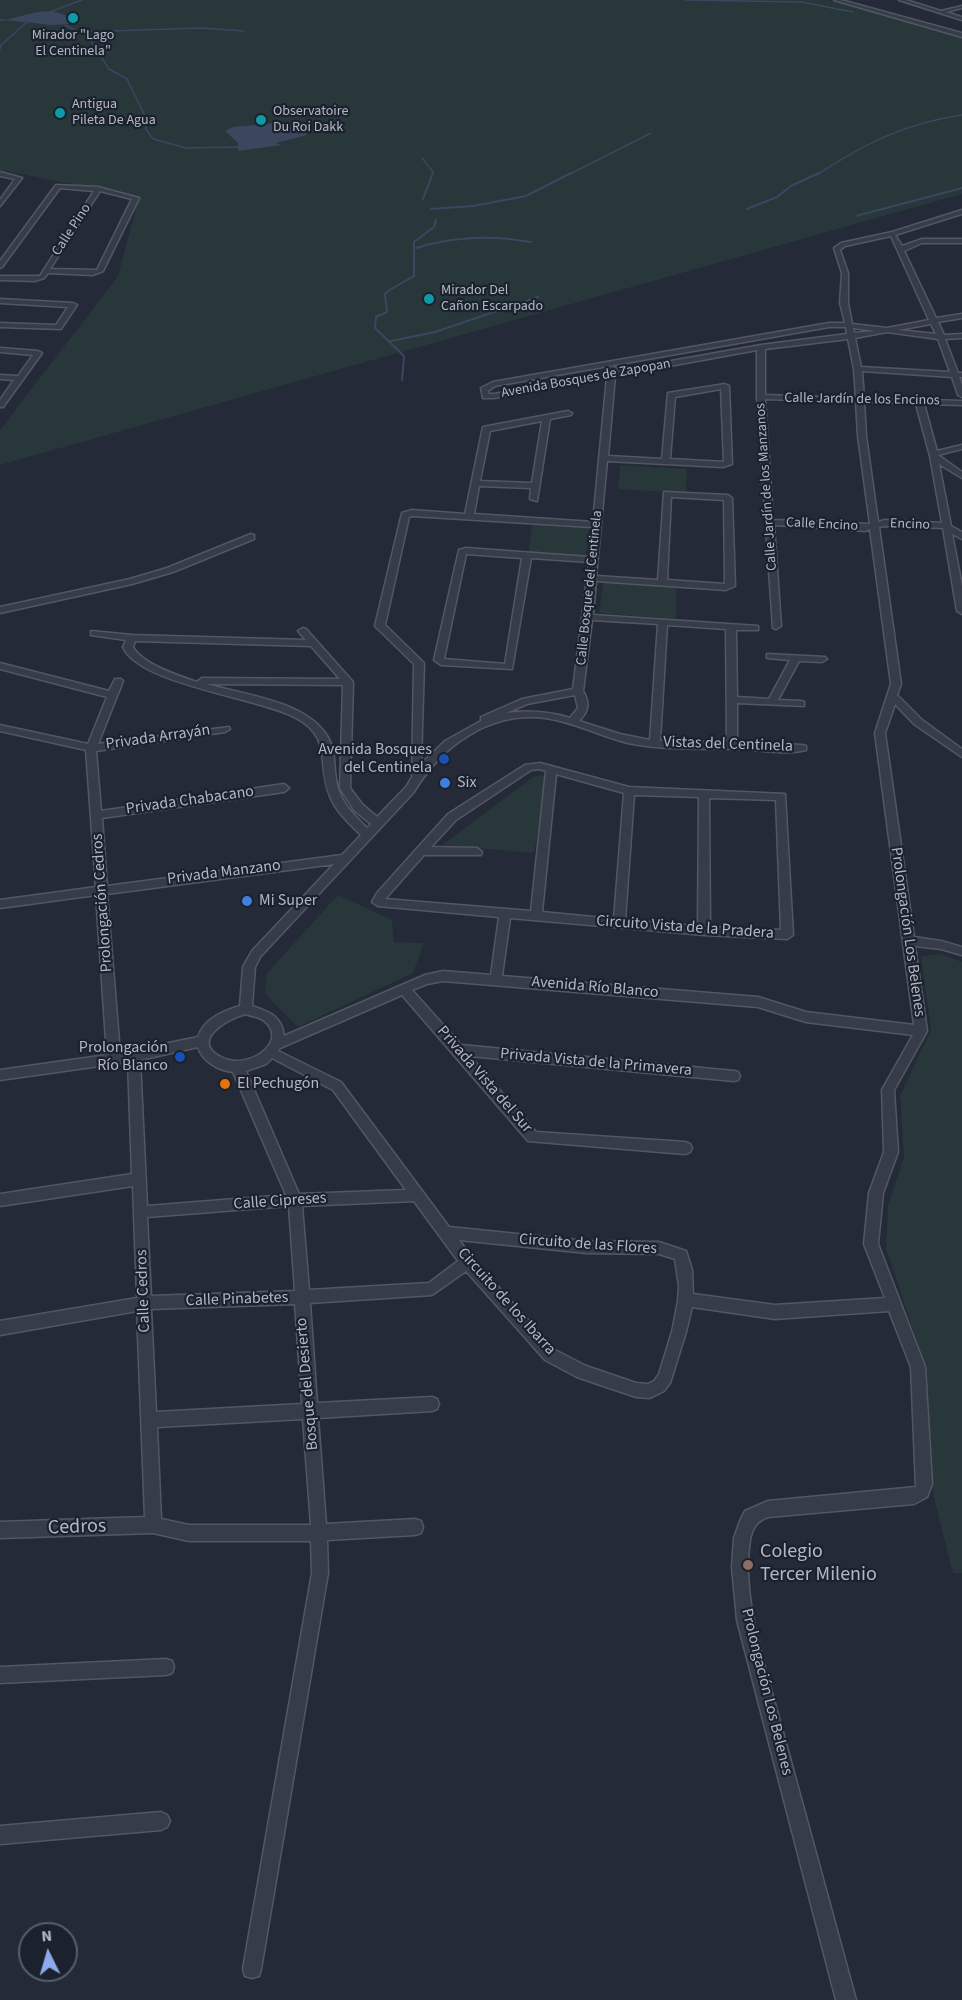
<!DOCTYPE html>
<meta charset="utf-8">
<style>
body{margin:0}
#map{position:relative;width:962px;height:2000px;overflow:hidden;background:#242a38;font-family:"Source Sans 3",sans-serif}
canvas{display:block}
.north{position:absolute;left:18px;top:1922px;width:60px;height:60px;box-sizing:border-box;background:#1c222d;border:2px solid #585e69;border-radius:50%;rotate:355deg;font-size:16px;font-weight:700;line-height:24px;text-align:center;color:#b2b7c4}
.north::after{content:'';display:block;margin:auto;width:21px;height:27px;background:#8eaaee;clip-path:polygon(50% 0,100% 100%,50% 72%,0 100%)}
</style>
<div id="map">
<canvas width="962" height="2000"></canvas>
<div class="north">N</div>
</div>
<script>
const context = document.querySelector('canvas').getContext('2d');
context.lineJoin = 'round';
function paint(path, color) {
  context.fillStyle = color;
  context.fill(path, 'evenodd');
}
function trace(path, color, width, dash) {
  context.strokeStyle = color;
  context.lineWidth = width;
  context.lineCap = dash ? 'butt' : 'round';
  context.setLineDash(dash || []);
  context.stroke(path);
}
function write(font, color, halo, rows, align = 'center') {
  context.font = font + ' "Source Sans 3",sans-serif';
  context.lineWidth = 4.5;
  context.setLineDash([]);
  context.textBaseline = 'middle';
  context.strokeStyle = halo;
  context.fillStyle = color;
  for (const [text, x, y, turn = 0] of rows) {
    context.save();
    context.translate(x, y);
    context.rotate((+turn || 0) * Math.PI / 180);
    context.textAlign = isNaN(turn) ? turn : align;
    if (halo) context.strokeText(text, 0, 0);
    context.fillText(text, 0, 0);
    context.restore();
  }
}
paint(new Path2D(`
 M0 0H828L962 36V194L0 465V430L118 276 139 197 0 170Z
 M620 465 687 469 686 493 618 489Z
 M532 523 589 526 586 556 529 552Z
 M604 579 676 585V619L599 613Z
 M543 775 547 779 534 853 442 845 533 777Z
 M338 895 392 920 394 942 424 943 413 973 298 1027 265 994 267 973Z
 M941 954 962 962V1573H953L933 1493 926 1369 886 1248 888 1205 904 1157 900 1096 931 1030 921 956Z`), '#27373a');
paint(new Path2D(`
 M52 11 65 15 69 24 52 25 5 20 37 12Z
 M276 123 303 131 307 135 276 143 282 145 238 151V143L225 131 233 127Z`), '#3a475f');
trace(new Path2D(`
 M686 0 801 2 853 12
 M52 11 82 0
 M0 20H5
 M65 25 88 36 109 69 127 79 144 114 146 129 153 139 186 148 238 147
 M80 32 201 28 244 31
 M0 49 1 45 27 22
 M422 158 433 172 432 175
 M568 175 651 133
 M817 175C863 144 906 123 962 115`), '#3a475f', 1.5);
trace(new Path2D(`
 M423 199 433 173
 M431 209 473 206 526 196 571 173
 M747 209 777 197 791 186 819 173
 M856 216 962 188
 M416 248C454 236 492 235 531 242
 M391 341 435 332 538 297
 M402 380 404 356 375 328 376 317 387 312 385 294 388 291 414 276V242L434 227 436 220`), '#3a475f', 2);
const minor = new Path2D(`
 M834 0H841L962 33V37Z
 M899 0H906L941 11 962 6V8L946 12 962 17V20Z
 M0 172 22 178 0 206V200L15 179 0 176Z
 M56 185 98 187 139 198 103 271 93 275 48 273 44 278 35 281 0 280V276H40L94 191 60 188 2 267 0 268V261ZM100 191 132 199 97 270 50 269Z
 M962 210V214L895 235 902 246 922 239H962V243H922L904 251 936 318 962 314V318L938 322 944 335 962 334V338L945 339 958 373H962V377H959L962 385V397L958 395 952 377 862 371 864 398 962 401V405L924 404 937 451 962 445V449L938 455 962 472V478L939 464 951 526 962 532V539L952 534 962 586V614L957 611 943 528 885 526 879 527 901 684 897 695 922 720 962 749V757L914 724 895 704 885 733 914 937 941 941 962 947V955L941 949 915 946 927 1031 894 1090 898 1152 883 1193 878 1244 925 1367 932 1484 927 1497 914 1504 768 1517C757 1521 752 1528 750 1540 740 1600 769 1678 784 1736 808 1824 832 1912 856 2000H836L737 1620 732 1567 734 1538 740 1521 745 1511 768 1501 916 1487 911 1367 889 1311 775 1319 692 1307 686 1332 670 1383 664 1391 654 1396 649 1398 636 1397 577 1377 545 1360 466 1271 432 1295 310 1303 317 1403 432 1397 437 1399 439 1404 437 1409 432 1411 318 1418 326 1524 415 1519 421 1521 423 1527 421 1533 415 1535 327 1540 328 1573 261 1969 259 1976 252 1978 245 1976 243 1969 312 1573 311 1541H189L153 1533 0 1538V1522L145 1517 137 1311 0 1335V1321L137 1298 133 1186 0 1206V1194L132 1174 128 1062 0 1080V1070L107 1055 96 895 0 908V900L96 887 86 750 0 731V725L88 744 107 697 0 669V663L109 691 115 679H121L123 681 98 744 229 727 230 729 225 732 96 751 101 811 284 784 289 788 284 792 102 818 107 886 342 855 361 835C349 823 336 812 330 796 316 764 334 737 294 717 259 698 138 684 123 647L126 640 91 635V631L132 635 306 640 298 631 303 628 306 629 353 682 350 788 362 804 377 817 406 787 412 777 414 664 375 626 402 513 412 510 465 514 483 427 568 411 572 413 571 415 550 419 537 501 530 499 531 488 479 486 474 514 593 522 607 377 494 398H483L481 388 493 382 829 323H845L840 303 842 273 834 248 841 243 892 232ZM891 236 929 320 887 328 852 324 848 303V273L840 250 845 246ZM931 324 936 334 898 330ZM829 327H846L847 334 761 345 615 371 616 368 612 366 608 368V373L494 394H489L488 391 495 386ZM853 328 876 331 854 333ZM887 332 938 339 950 372 861 367 855 338ZM848 339 854 369 856 398 765 395V349ZM757 350V397L773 628 776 629 781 626 774 525 865 531 870 529 891 684 875 733 914 1025 806 1012 758 997 502 976 510 918 704 935 787 939 793 935 785 794 629 787 540 763 525 765 448 814 377 893 372 902 378 906 499 917 491 975 443 971 425 975 284 1036C282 1016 269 1012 252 1006L255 967 260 957 414 792C441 746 490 711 545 718 574 722 600 736 628 743 665 751 705 748 742 749 762 750 786 755 806 750V746L802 745 737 742V703L804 706V702L801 701 778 700 799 661 822 662 827 659 825 657 767 654V658L790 660 769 699 737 697 736 630H758V626L593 615 596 581 726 590 735 586 732 498 728 495 664 492 658 580 596 576 607 461 723 467 732 464 729 386 725 384 668 393 662 459 608 456 615 376ZM721 389 724 462 670 459 675 397ZM765 399 856 402 858 436 870 524 773 520ZM864 402 916 404 930 456 942 523 885 520 878 522 866 436ZM542 421 532 483 480 481 490 431ZM671 497 724 500 725 584 667 580ZM412 516 592 527 589 557 466 548 459 550 434 660 441 665 512 669 531 558 589 562 573 689 522 699 481 717V721L445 741 421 764 424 663 385 625 409 517ZM466 554 522 558 505 664 444 659ZM592 620 658 624 650 740 620 734 579 721C589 711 590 703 583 691ZM667 625 726 629 727 742 660 741ZM135 641 311 646 340 679 202 678 197 682C179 676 142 664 133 647ZM206 684 343 685 340 788 354 810 371 824 367 828C352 813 339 801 336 779 334 768 335 757 332 747 319 702 244 695 206 684ZM575 695 578 708 570 718C548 711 529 710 506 713L527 704ZM540 769 546 771 531 911 385 899 424 855H481L482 852 477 848 431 847 456 820 531 770ZM556 774 624 793 614 919 542 912ZM634 795 699 797 698 926 625 920ZM709 798 776 800 781 930 710 927ZM334 864 252 951 243 967 240 1006C223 1011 204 1019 198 1037L120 1053 107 894ZM443 981 758 1007 806 1022 913 1035 882 1090 884 1152 869 1193 864 1244 885 1298 775 1305 693 1294 692 1270 686 1251 659 1242 586 1241 449 1227 341 1082 278 1051 280 1048 402 995 528 1141 685 1154 690 1152 692 1148 690 1144 685 1142 536 1132 470 1056 734 1081 738 1080 740 1076 738 1072 734 1071 461 1045 412 990 427 984ZM246 1014C251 1016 259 1017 263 1020 291 1040 249 1072 221 1057 189 1041 228 1018 246 1014ZM198 1047C203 1062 218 1070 233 1072L286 1195 147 1206 140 1060ZM272 1058 333 1090 406 1190 299 1194 246 1071 266 1064ZM414 1201 458 1261 429 1283 309 1290 302 1206ZM289 1206 295 1291 151 1296 147 1217ZM459 1240 586 1253 659 1254 675 1259 679 1286 678 1301 672 1332 659 1374 654 1381 648 1384 636 1383 586 1366 555 1350 472 1258ZM295 1304 302 1404 156 1412 151 1309ZM303 1419 311 1525H189L161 1519 157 1427Z
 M0 299 73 303 77 305 61 329 0 327V323L56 325 68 307 0 303Z
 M0 348 38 351 42 353 3 407H0V400L14 380 0 379V375L18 376 33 355 0 352Z
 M251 534 254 535V539L173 572 132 584 0 613V607L130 579 167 568Z
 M166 1659 172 1661 174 1667 172 1673 166 1675 0 1683V1667Z
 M161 1812 167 1815 170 1821 167 1827 161 1830 0 1844V1826Z`);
trace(minor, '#525763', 3);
paint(minor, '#373d48');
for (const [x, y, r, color] of [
 [73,18,6,"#0f9aa8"],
 [60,113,6,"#0f9aa8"],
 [261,120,6,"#0f9aa8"],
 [429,299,6,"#0f9aa8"],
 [444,759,6,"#1a4fb4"],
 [445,783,6,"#3f7fe0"],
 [247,901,6,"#3f7fe0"],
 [180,1057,6,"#1a4fb4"],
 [225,1084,6,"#e8710a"],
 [748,1565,6,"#8d6e63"]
]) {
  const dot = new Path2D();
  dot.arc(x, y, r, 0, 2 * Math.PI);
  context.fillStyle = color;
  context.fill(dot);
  trace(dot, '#1c222d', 2);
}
write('14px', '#b2b7c4', '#1c222d', [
 ["Mirador \"Lago",73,36,"center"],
 ["El Centinela\"",73,52,"center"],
 ["Antigua",72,105],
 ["Pileta De Agua",72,121],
 ["Observatoire",273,112],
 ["Du Roi Dakk",273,128],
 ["Mirador Del",441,291],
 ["Cañon Escarpado",441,307]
], 'left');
write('14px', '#b2b7c4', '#1c222d', [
 ["Calle Pino",72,230,-57],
 ["Avenida Bosques de Zapopan",586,379,-10],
 ["Calle Jardín de los Encinos",862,400,1],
 ["Calle Jardín de los Manzanos",767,487,-94],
 ["Calle Encino",822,525,3],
 ["Encino",910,525,2],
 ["Calle Bosque del Centinela",590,588,-84]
]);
write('16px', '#b2b7c4', '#1c222d', [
 ["Privada Arrayán",158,738,-8],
 ["Vistas del Centinela",728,745,2],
 ["Privada Chabacano",190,801,-8],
 ["Privada Manzano",224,873,-7],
 ["Prolongación Cedros",103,903,-94],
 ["Circuito Vista de la Pradera",685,928,4],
 ["Prolongación Los Belenes",907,932,82],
 ["Avenida Río Blanco",595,988,5],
 ["Privada Vista de la Primavera",596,1063,5],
 ["Privada Vista del Sur",484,1080,49],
 ["Calle Cipreses",280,1202,-4],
 ["Circuito de las Flores",588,1245,4],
 ["Calle Cedros",144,1291,-92],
 ["Calle Pinabetes",237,1300,-2],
 ["Circuito de los Ibarra",506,1302,48],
 ["Bosque del Desierto",308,1384,-95],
 ["Prolongación Los Belenes",766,1692,76]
]);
write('16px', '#b2b7c4', '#1c222d', [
 ["Avenida Bosques",432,750,"right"],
 ["del Centinela",432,768,"right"],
 ["Six",457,783],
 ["Mi Super",259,901],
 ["Prolongación",168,1048,"right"],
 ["Río Blanco",168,1066,"right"],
 ["El Pechugón",237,1084]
], 'left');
write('20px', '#b2b7c4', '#1c222d', [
 ["Cedros",77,1528,-2]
]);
write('20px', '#b2b7c4', '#1c222d', [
 ["Colegio",760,1553],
 ["Tercer Milenio",760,1576]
], 'left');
</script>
